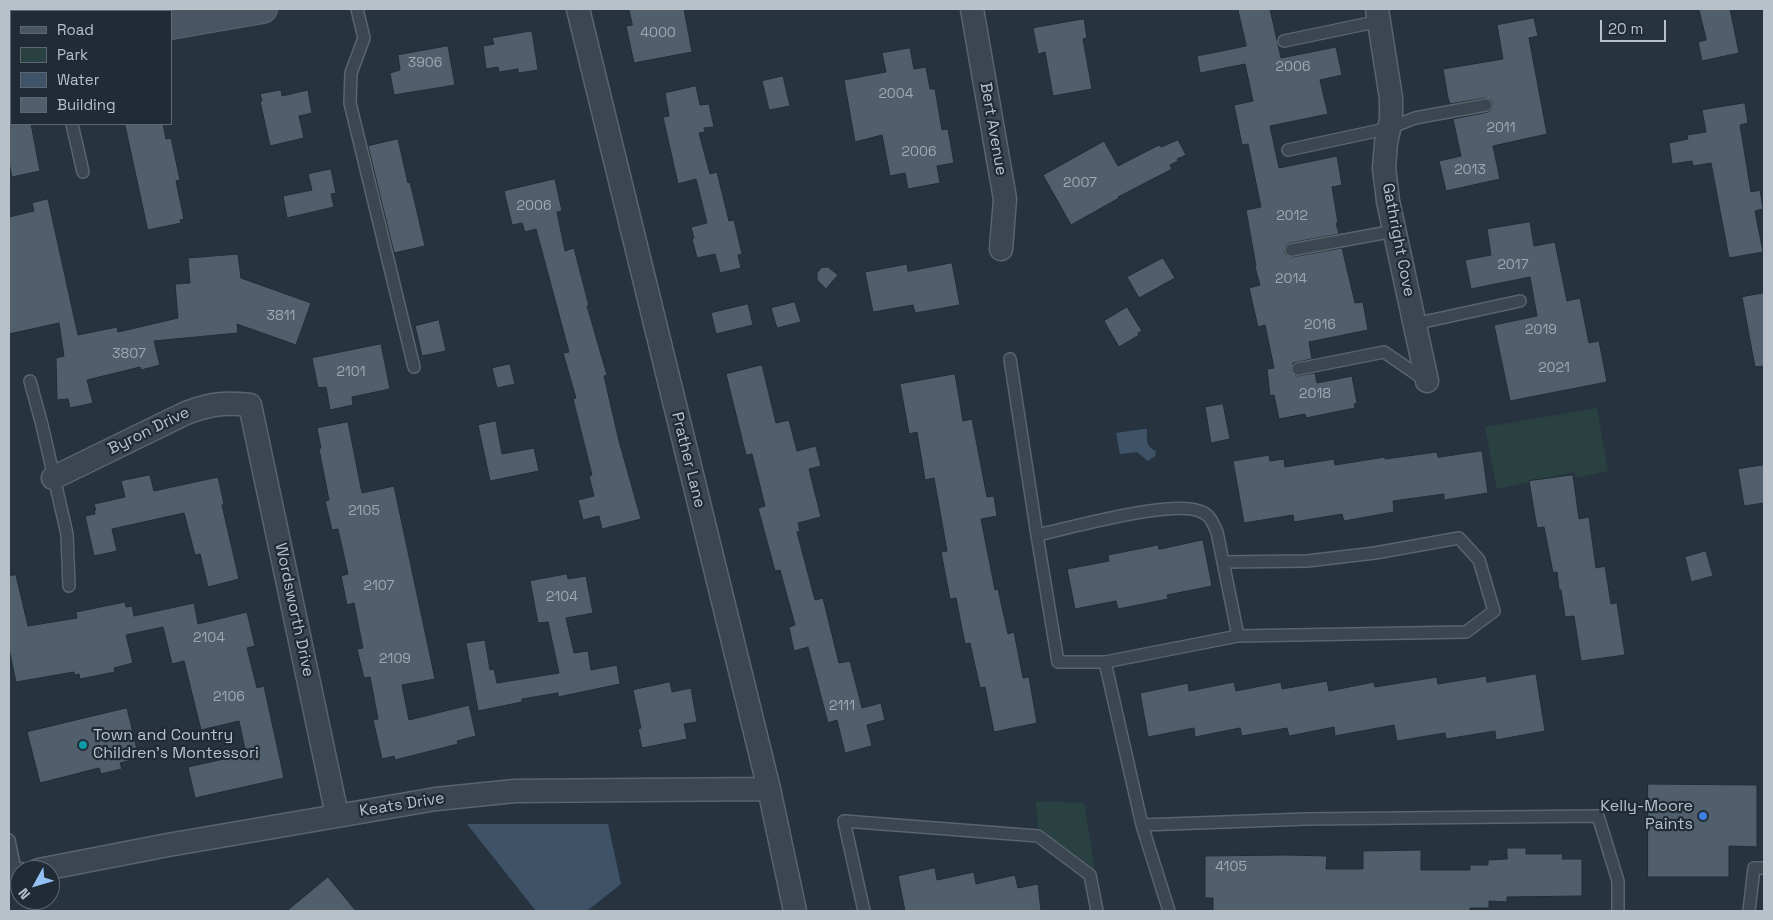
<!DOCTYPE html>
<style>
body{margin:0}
#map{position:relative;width:1773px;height:920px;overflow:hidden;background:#273440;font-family:"Space Grotesk",sans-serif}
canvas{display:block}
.frame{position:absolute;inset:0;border:10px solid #b8c1ca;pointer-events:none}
.legend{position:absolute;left:10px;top:10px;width:162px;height:115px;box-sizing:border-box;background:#202b35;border:1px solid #5d6771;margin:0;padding:6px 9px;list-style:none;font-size:15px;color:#b8c1ca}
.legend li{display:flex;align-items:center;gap:10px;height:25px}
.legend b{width:25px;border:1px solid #5d6771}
.north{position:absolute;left:10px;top:860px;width:50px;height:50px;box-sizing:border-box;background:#202b35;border:1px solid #5d6771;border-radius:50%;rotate:231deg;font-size:14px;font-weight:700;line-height:20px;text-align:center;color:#b8c1ca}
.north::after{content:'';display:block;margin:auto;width:18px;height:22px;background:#93c1f4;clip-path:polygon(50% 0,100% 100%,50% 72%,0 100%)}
.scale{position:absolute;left:1600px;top:20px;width:66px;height:22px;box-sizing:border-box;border:2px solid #b8c1ca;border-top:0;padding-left:6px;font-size:15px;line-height:18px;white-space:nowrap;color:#b8c1ca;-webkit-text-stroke:4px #202b35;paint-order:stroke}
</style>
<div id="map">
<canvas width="1773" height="920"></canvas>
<div class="frame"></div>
<ul class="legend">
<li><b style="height:6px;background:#495563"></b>Road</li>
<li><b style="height:14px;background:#294141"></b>Park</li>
<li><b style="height:14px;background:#3e5368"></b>Water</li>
<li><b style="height:14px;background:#505f6b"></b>Building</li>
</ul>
<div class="north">N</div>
<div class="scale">20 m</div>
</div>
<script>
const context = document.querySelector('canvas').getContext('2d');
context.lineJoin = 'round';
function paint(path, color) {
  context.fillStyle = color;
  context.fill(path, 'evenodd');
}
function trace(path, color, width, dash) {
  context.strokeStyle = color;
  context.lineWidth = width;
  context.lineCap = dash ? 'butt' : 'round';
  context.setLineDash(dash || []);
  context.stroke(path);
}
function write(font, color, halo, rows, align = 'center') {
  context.font = font + ' "Space Grotesk",sans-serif';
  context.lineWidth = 4.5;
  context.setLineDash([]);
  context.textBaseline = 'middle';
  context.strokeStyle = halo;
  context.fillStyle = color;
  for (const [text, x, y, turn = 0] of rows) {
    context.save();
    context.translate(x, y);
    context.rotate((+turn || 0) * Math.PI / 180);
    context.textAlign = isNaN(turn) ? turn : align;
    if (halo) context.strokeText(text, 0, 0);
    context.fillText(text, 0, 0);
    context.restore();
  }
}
paint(new Path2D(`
 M1597 408 1608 471 1576 478 1574 472 1497 489 1485 427Z
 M1036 801 1084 803 1095 870 1038 828Z`), '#294141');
paint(new Path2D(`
 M1144 429H1147C1147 439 1145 447 1156 451L1155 456 1148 461 1137 452 1120 454 1116 433Z
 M467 824H608L621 884 587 911H536Z`), '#3e5368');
const building = new Path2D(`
 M629 9H684L692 52 634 63 626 26 632 25Z
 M1238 9H1270L1281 58 1336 47 1342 75 1320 80 1328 114 1270 126 1279 168 1337 156 1342 185 1332 187 1338 223H1336L1339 234 1290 243 1286 245 1284 251 1286 255 1292 257 1342 248 1355 303 1363 302 1368 330 1309 342 1312 359 1293 363 1291 370 1296 376 1315 373 1317 383 1352 376 1357 403 1354 404 1355 408 1306 418 1305 414 1279 419 1274 395 1270 396 1267 369 1274 368 1265 325 1258 327 1249 288 1260 285 1255 267 1256 266 1246 210 1261 207 1248 144 1242 145 1234 105 1253 101 1245 64 1200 73 1197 56 1246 46Z
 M1699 9H1730L1739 53 1702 61 1698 42 1706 40Z
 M1534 18 1538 36 1529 38 1547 134 1493 146 1500 179 1446 191 1439 161 1461 156 1453 119 1488 112 1491 110 1493 104 1491 100 1485 98 1450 104 1448 98 1443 69 1503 59 1497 25Z
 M1084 19 1087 38 1083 39 1092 89 1053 96 1045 52 1038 54 1033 28Z
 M532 31 538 70 518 73V69L499 72 498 67 486 69 483 46 494 44 492 38Z
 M448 46 455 85 394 95 390 73 400 70 398 55Z
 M910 48 914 69 926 67 930 89H935L942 130 948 129 954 163 937 166 940 183 908 189 905 173 890 176 882 135 855 142 844 80 886 72 882 53Z
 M783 76 790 106 769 110 762 81Z
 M696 86 700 105 709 104 714 127 704 128 705 132 699 133 710 174 717 172 729 221 734 220 742 254 738 255 741 268 720 273 715 254 697 258 692 239 694 238 691 227 707 223 696 179 678 184 663 117 669 116 665 93Z
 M281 90 282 96 308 90 312 113 299 116 304 138 270 146 260 101H262L260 94Z
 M1745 103 1748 123 1740 125 1751 192 1760 190 1763 209 1755 211 1763 252 1729 258 1711 163 1693 166 1692 161 1672 164 1669 143 1688 139 1687 135 1706 132 1702 110Z
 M9 124H31L40 171 12 177 9 163Z
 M125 124H163L166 139 171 138 180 180 176 181 184 219 180 220 181 223 148 230Z
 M398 139 408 183 410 182 425 246 394 253 368 146Z
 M1178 140 1186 155 1177 159 1178 161 1170 165 1172 169 1118 197 1119 198 1071 225 1043 175 1104 141 1118 166 1159 145 1161 147Z
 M331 169 336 193 331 194 334 207 287 218 283 196 312 190 308 174Z
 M555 179 562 211 557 212 565 251 574 248 589 306H587L607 375 604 376 619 441 641 519 602 529 599 516 583 520 578 500 594 496 589 476 592 475 573 399 576 398 563 353 569 352 536 229 525 232 522 223 512 225 504 191Z
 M48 199 78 335 117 327 118 332 178 318 175 284 190 283 188 258 238 254 241 278 311 303 296 345 237 324 238 333 154 341 160 365 141 370 140 367 87 380 93 403 70 408 68 399 57 400 56 358 64 356 59 323 9 334V217L34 211 32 203Z
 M1530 222 1534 246 1555 242 1567 301 1580 298 1589 343 1599 341 1607 382 1510 401 1494 325 1537 316 1530 277 1471 289 1465 260 1491 255 1487 229Z
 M1163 258 1175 278 1139 298 1127 277Z
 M952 263 960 305 915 313 913 305 873 312 865 272 907 264 908 271Z
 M828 267 838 275 826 289 817 280V273L821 268Z
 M1764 293V366L1755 367 1742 297Z
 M795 302 801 322 777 328 771 308Z
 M748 304 753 325 716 334 711 313Z
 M1127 307 1142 331 1138 333 1139 335 1119 347 1104 321Z
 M439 320 446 351 422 356 415 326Z
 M381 344 390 389 352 397 353 405 330 410 326 387 318 388 312 358Z
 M510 364 515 384 497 388 492 368Z
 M762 365 776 423 789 420 797 451 816 446 821 466 809 469 821 517 798 523 800 531 797 532 815 600 823 598 839 663 850 661 862 708 881 703 885 720 867 725 872 746 845 753 837 720 828 723 808 647 794 651 789 627 795 625 780 570 775 571 758 508 765 506 752 454 746 455 726 374Z
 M955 374 963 421 972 419 987 497 994 496 997 516 981 519 995 590 998 589 1008 634 1014 632 1023 678 1029 677 1037 723 994 732 985 687 980 688 970 643 965 644 956 598 950 599 941 552 947 551 934 478 925 480 917 432 909 434 900 384Z
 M1223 404 1230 439 1211 443 1205 407Z
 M496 421 502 454 534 448 539 471 490 481 478 425Z
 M348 422 362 493 394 486 435 679 402 685 409 720 469 705 476 736 457 741 458 744 395 760 394 756 382 759 373 720 378 719 370 677 364 678 357 649 363 648 354 603 347 605 341 576 348 574 338 529 332 530 325 501 329 500 319 449 321 448 317 428Z
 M1482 451 1488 493 1444 500V494L1393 501 1394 512 1344 521 1342 514 1294 522 1293 515 1244 523 1233 461 1269 455 1270 461 1284 459 1285 467 1334 459 1335 465 1385 457V459L1437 452 1438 457Z
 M1764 465V503L1744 506 1738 469Z
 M150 475 154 491 218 477 224 504 222 505 239 579 208 587 200 554 195 555 184 513 112 529 117 551 94 556 85 516 95 514 94 510H96L94 504 125 497 121 481Z
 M1573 475 1579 519 1589 517 1596 568 1605 566 1611 604 1617 603 1625 655 1581 661 1574 616 1565 617 1561 590H1559L1557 572 1553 573 1544 527 1537 528 1529 481Z
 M1203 540 1212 586 1167 595 1168 599 1118 609 1116 601 1075 609 1067 569 1109 561 1108 555 1158 545 1159 549Z
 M1706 551 1713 576 1691 582 1685 557Z
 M567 574 568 579 586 576 593 613 566 618 574 653 588 651 591 670 617 665 620 684 558 697V693L522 699V702L478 711 466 643 485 640 490 670 494 669 497 683 559 673 548 622 538 623 530 581Z
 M16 575 28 626 77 618 76 612 125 602 126 607 132 606 134 616 194 603 198 624 247 612 255 646 247 648 257 688 264 686 284 778 195 798 188 767 246 754 239 721 201 730 184 661 172 664 163 627 126 635 133 663 114 668 115 672 80 679 79 674 74 675V672L16 682 9 649V576Z
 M1536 674 1545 731 1496 740 1495 731 1446 739 1445 733 1397 741 1394 725 1335 736 1334 727 1289 736 1287 728 1242 736 1240 728 1195 737 1194 728 1148 737 1140 693 1188 683 1189 691 1234 682 1236 691 1281 682 1282 689 1327 681 1329 691 1374 682 1375 687 1437 677 1438 684 1486 676 1487 682Z
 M670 682 672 692 691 688 697 722 684 724 687 739 642 748 638 729 641 728 633 690Z
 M127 708 139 758 120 763 122 769 101 774 99 768 40 783 27 732Z
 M1648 784 1757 785V847L1729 846V877H1648Z
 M1507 848H1526V854H1563L1562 859H1582V896L1507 897V902L1489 901V908H1470V911H1213V898H1205V856L1285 855 1327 856 1326 869H1363V851L1421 850V870H1470V865H1488V860L1507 859Z
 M935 868 937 880 974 872 976 884 1015 875 1018 888 1038 884 1041 911H905L898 876Z
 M328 877 356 911H287Z`);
paint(building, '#505f6b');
trace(building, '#222d37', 1);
const lane = new Path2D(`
 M99 9V11
 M357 9 364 38 351 73 350 103 414 367
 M1284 41 1380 21
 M72 124 83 172
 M1288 150 1390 128 1415 118 1486 105
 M1291 250 1394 231
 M1414 324 1520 301
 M1010 359 1037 535 1058 662H1105L1142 825 1169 911
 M1298 369 1384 352 1425 380
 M30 381 42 425 67 534 69 586
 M1037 535C1070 528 1175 498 1202 512 1211 516 1213 524 1217 532L1238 636
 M1105 662 1238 636 1466 632 1494 611 1479 560 1459 538 1375 553 1307 561 1224 562
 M1142 825 1306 819 1598 816 1618 881V911
 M9 840 16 874
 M864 911 844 821 1038 836 1090 875 1097 911
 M1749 911 1754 868H1764`);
const street = new Path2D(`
 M578 9 769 789 795 911
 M972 9 1005 199 1001 249
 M1377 9 1391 98V120L1386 143 1384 168 1388 201 1427 381
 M53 478 186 413C210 404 224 402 250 405L337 815
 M39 870 168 845 436 799 515 791 769 789
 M9 876 20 874`);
const secondary = new Path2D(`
 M171 25 263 9
 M9 55 11 54`);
trace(lane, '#59646d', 14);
trace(street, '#59646d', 25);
trace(secondary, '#59646d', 30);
trace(lane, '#3b4650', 11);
trace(street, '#3b4650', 22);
trace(secondary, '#495563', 28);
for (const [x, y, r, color] of [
 [83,745,5,"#0f9aa8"],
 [1703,816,5,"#3f7fe0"]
]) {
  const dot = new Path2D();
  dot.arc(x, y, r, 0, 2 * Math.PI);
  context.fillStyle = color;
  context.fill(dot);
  trace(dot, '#202b35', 2);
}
write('14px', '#9ea8b2', null, [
 ["4000",658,33],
 ["3906",425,63],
 ["2006",1293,67],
 ["2004",896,94],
 ["2011",1501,128],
 ["2006",919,152],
 ["2013",1470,170],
 ["2007",1080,183],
 ["2006",534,206],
 ["2012",1292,216],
 ["2017",1513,265],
 ["2014",1291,279],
 ["3811",281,316],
 ["2016",1320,325],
 ["2019",1541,330],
 ["3807",129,354],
 ["2021",1554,368],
 ["2101",351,372],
 ["2018",1315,394],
 ["2105",364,511],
 ["2107",379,586],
 ["2104",562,597],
 ["2104",209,638],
 ["2109",395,659],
 ["2106",229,697],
 ["2111",842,706],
 ["4105",1231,867]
]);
write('16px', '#b8c1ca', '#202b35', [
 ["Bert Avenue",993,129,80],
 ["Gathright Cove",1398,240,79],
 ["Byron Drive",149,431,-26],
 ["Prather Lane",688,460,76],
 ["Wordsworth Drive",294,610,78],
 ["Keats Drive",402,805,-9]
]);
write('16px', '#b8c1ca', '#202b35', [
 ["Town and Country",93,736],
 ["Children's Montessori",93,754],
 ["Kelly-Moore",1693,807,"right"],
 ["Paints",1693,825,"right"]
], 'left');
</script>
